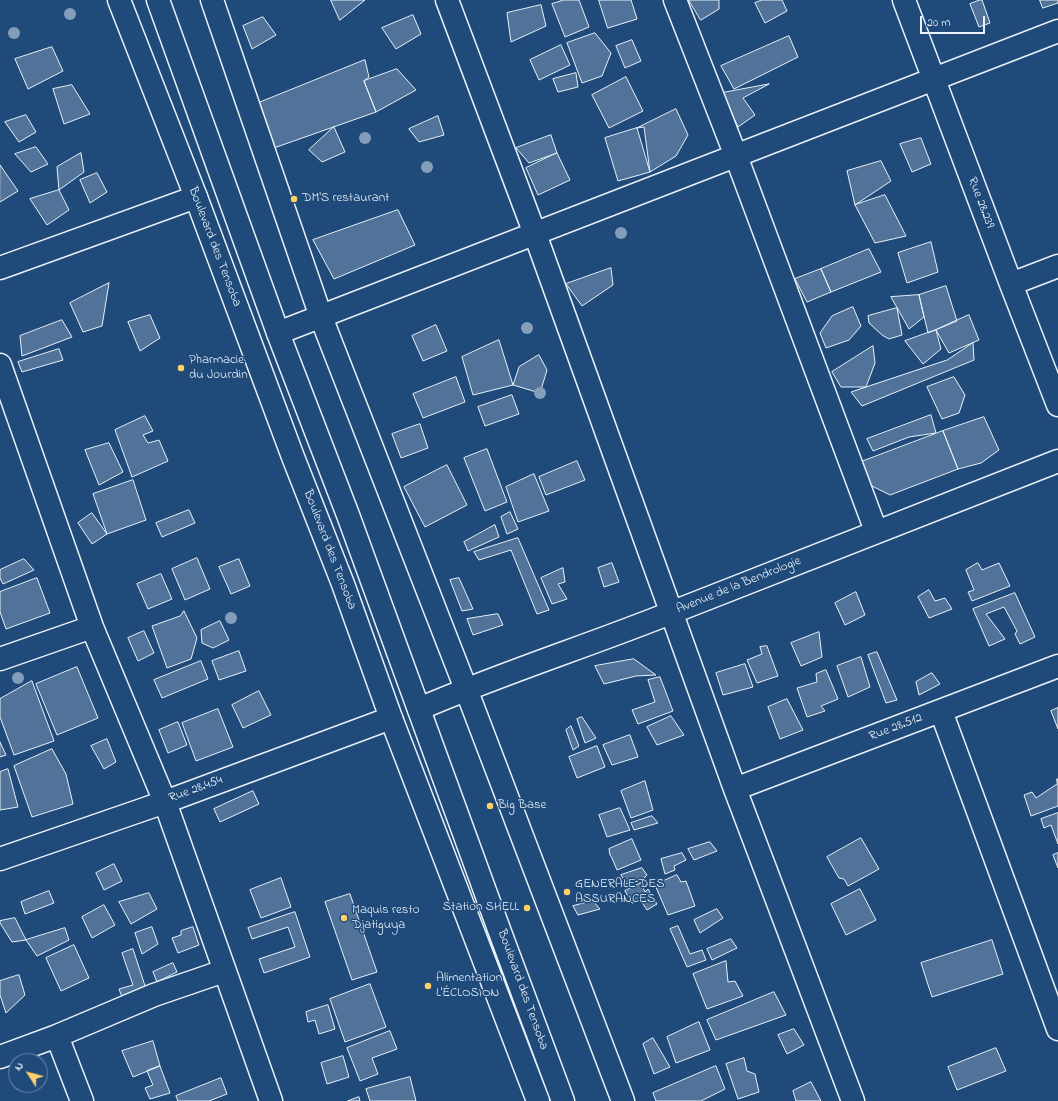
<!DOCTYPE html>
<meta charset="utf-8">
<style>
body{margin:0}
#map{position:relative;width:1058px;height:1101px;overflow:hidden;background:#1f4a7a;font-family:"Indie Flower",sans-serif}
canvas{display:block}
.north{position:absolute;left:8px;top:1053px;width:40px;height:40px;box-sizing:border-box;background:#1f4a7a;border:1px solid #6f8dac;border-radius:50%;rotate:306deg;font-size:11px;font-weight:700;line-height:16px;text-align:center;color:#e8f1f8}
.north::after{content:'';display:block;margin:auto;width:14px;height:18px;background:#ffd166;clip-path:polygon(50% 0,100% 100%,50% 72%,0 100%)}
.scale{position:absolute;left:920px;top:16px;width:65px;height:18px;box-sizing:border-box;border:2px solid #e8f1f8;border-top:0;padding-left:5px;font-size:12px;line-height:14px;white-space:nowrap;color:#e8f1f8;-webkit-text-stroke:3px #1f4a7a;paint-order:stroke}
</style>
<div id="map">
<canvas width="1058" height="1101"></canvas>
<div class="north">N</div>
<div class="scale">20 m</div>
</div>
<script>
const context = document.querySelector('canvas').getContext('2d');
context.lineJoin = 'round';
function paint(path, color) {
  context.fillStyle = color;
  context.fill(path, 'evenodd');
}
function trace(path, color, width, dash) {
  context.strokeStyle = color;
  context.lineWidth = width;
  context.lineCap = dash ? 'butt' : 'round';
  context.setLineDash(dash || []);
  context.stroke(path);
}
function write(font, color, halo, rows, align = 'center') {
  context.font = font + ' "Indie Flower",sans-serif';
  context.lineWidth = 3;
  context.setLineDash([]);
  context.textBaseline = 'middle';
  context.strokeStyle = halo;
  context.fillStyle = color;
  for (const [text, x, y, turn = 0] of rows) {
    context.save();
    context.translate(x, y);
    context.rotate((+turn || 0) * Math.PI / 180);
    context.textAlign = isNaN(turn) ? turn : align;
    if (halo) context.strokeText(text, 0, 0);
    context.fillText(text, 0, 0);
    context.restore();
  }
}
const building = new Path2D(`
 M331 0H365L340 20Z
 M564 0H579L589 27 565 37 552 4Z
 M599 0H631L637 19 608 28Z
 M689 0H719V9L701 20Z
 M762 0H782L787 11 765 23 755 3Z
 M980 0H982L990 23 979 27 970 4Z
 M1040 0H1058V3L1043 8Z
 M541 5 546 26 511 42 507 13Z
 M413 15 421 34 396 49 382 28Z
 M263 17 276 35 252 49 243 26Z
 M595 33 611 53 602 76 582 83 567 43Z
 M789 36 798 57 734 89 721 66Z
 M632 40 641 61 625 68 616 46Z
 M561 45 570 65 539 80 530 60Z
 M52 47 63 71 28 89 15 59Z
 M365 60 369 77 364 81 376 112 271 149 256 104Z
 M397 69 416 90 376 112 364 81Z
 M576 73 578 87 558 92 553 79Z
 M626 77 643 111 609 128 592 95Z
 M769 84 743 98 755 115 738 127 722 93Z
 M72 85 90 114 64 124 53 89Z
 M676 109 688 135 676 156 650 172 644 127 637 128Z
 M26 115 36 132 19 142 5 122Z
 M438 116 444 135 419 142 409 129Z
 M334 127 345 152 322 162 309 150Z
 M637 128 650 172 618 181 605 138Z
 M551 135 557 153 529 163 516 148Z
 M921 138 931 164 912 172 900 144Z
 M36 147 48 164 31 172 15 154Z
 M81 153 84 172 59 190 57 167Z
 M557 153 570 180 538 195 526 168Z
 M881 161 891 181 855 205 847 171Z
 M0 165 18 191 0 202Z
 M97 173 107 192 90 203 80 180Z
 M59 190 69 210 47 225 30 199Z
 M885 195 906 236 875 243 855 205Z
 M398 210 415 245 334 279 313 240Z
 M931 242 938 272 907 283 898 253Z
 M869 249 881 272 831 292 821 269Z
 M611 268 613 285 582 306 566 284Z
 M821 269 831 292 807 302 795 279Z
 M109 283 102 326 83 332 70 303Z
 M946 286 957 321 928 333 919 295Z
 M919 295 924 317 909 329 891 297Z
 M853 307 861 326 849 340 826 348 820 333 832 316Z
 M897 308 902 335 889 339 882 335 869 323 868 316Z
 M150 315 160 338 140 351 128 322Z
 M969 315 979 340 949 353 936 330Z
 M62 320 72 337 22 356 20 336Z
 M436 325 447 351 423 361 412 336Z
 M936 330 941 349 923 364 905 341Z
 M499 340 513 385 473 395 462 357Z
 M973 343 974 360 862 406 851 392 947 360Z
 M873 346 875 363 866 387H841L832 372Z
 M59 349 63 360 22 372 18 362Z
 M539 355 547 370 540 393 513 385 519 367Z
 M456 377 465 402 423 418 413 394Z
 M954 377 965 395 959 413 942 419 927 387Z
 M512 395 519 414 485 426 478 407Z
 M931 415 936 433 909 437 873 451 867 439Z
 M145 416 153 431 143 435 148 443 159 440 168 461 132 477 115 430Z
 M984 417 999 450 981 463 958 469 943 431Z
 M420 424 428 448 401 458 392 434Z
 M943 431 958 469 890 495 870 485 861 462Z
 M109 443 123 472 99 485 85 450Z
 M487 449 507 502 485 511 464 458Z
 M577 461 585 480 546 495 539 477Z
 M447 465 467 505 425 527 404 487Z
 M534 474 549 511 518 522 506 487Z
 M133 480 146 520 107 534 93 494Z
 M189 510 195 523 162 537 156 523Z
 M510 512 518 529 507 534 501 517Z
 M92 513 107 534 92 544 78 523Z
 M495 525 499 537 468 551 464 542Z
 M518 538 549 610 537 614 511 550 479 560 474 552Z
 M197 558 210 589 185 600 172 569Z
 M24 559 34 570 3 584 0 578V570Z
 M239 559 250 586 231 594 219 567Z
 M612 563 619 582 604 587 598 568Z
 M978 563 982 570 999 563 1010 586 972 601 968 592 974 590 966 570Z
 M563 568 565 582 558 584 567 599 552 604 541 578Z
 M161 574 172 599 148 609 137 584Z
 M37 578 50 613 6 629 0 612V592Z
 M459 578 473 609 462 611 450 580Z
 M929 590 935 601 945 598 952 609 929 618 918 597Z
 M856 592 865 615 845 625 835 603Z
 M1015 593 1035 637 1020 644 1015 634 1017 631 1004 607 986 614 1005 639 989 646 973 609Z
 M184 611 197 638 191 659 167 668 152 626 180 616Z
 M498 614 503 625 473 635 467 619Z
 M220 621 229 640 213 648 202 643 201 630Z
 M144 631 154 653 138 661 128 638Z
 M819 632 822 657 801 666 791 643Z
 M767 646 778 676 757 683 747 660 762 654 760 647Z
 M239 651 246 671 219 680 212 661Z
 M877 652 897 700 886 703 868 655Z
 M861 657 870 687 848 697 837 666Z
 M634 659 656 675 636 676 604 684 595 666Z
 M201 661 208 679 162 698 154 680Z
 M745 664 753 687 723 695 716 673Z
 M77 667 98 718 57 735 36 684Z
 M826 670 838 699 821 706 825 711 807 717 797 688 817 682 816 674Z
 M932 673 940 684 919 695 916 682Z
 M660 677 673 711 638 724 632 710 655 702 648 680Z
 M32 681 54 741 14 755 0 717V699Z
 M259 691 271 715 243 728 232 705Z
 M787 699 803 730 780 739 768 707Z
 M1058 708V729L1051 711Z
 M218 709 233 747 196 761 182 723Z
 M671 716 684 735 657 745 647 727Z
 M582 717 596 738 585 743 577 719Z
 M178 722 187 745 168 753 159 730Z
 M571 726 579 746 573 750 566 730Z
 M630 735 638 757 612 765 603 745Z
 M107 739 116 762 104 769 91 746Z
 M0 742 6 755 0 757Z
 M597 746 605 767 577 778 569 757Z
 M52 749 66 774 73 804 32 817 14 766Z
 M8 769 18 807 0 810V772Z
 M1057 779H1058V806L1031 816 1024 795 1032 792 1036 798 1057 784Z
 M645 781 653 810 631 818 621 791Z
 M253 791 259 804 220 822 214 809Z
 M620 808 630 830 607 837 599 815Z
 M1058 813V844L1051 825 1044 828 1041 819Z
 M652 816 658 823 634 830 631 823Z
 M861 838 879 869 848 886 844 879 839 878 827 857Z
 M632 839 641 860 617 870 612 858 610 855 609 849Z
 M710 842 717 851 694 860 688 849Z
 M682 853 686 860 674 866 675 870 665 874 661 859Z
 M1058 853V868L1053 855Z
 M114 864 122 881 104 890 96 873Z
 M642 868 647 875 642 880 626 884 621 875Z
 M677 875 681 882 686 881 695 906 668 915 655 885Z
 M281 878 291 907 261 918 250 890Z
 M641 883 645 892 648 889 657 904 647 910 641 901 632 903 625 891Z
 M860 889 876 920 846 935 831 904Z
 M49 891 54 903 25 914 21 902Z
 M149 893 157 909 131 924 119 902Z
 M350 894 377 972 352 980 325 902Z
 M593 901 600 909 578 915 573 906Z
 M104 905 115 925 92 938 82 917Z
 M717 909 723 918 700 933 694 920Z
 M295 912 310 957 264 973 259 959 295 947 288 927 252 939 248 928Z
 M15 918 26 940 12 942 0 923V921Z
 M678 926 690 954 702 950 706 960 687 967 670 929Z
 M152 927 158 944 142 954 135 933Z
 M193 927 199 945 178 953 172 938 181 935V931Z
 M65 928 69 940 37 956 26 940Z
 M731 939 737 948 712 960 707 949Z
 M992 940 1003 974 932 997 921 963Z
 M74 945 89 978 61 991 46 958Z
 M133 949 146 989 122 997 119 989 133 985 122 953Z
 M726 961 728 982 735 981 743 996 707 1009 693 974Z
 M173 963 177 972 157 982 153 972Z
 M19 975 25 995 6 1013 0 995V981Z
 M370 984 386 1027 345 1042 330 999Z
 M774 992 786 1015 716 1040 707 1020Z
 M328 1005 335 1029 319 1034 315 1020 308 1022 306 1012Z
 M699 1022 710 1050 676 1063 667 1037Z
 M794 1029 804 1045 787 1054 778 1035Z
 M390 1031 397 1049 372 1058 378 1074 360 1081 347 1048Z
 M653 1038 670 1067 654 1074 643 1044Z
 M153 1041 160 1066 133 1077 122 1051Z
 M996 1048 1006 1071 957 1090 948 1067Z
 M343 1056 349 1077 327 1084 321 1063Z
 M744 1058 747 1071 755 1074 759 1092 738 1099 726 1064Z
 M160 1066 170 1093 150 1099 145 1088 153 1085 147 1071Z
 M716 1066 725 1089 701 1101H656L653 1093Z
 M410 1077 416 1101H370L366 1089Z
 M221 1078 227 1094 209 1101H178L176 1096Z
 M811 1082 821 1101H796L793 1091Z
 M359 1097 360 1101H348Z`);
paint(building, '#517399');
trace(building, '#e8f1f8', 1);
const minor = new Path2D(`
 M212 0 321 317 466 689 623 1101
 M447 0 535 234 735 789 853 1101
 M675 0 736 156 876 531
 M904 0 1011 284 1058 405
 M0 268 196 197
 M1011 284 1058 266
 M278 333 1058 31
 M0 365 92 627 165 802 271 1101
 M0 659 92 627
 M419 709C502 673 588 646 673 612 801 562 929 511 1058 461
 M941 711 1058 1029
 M735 789 1058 666
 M0 859 165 802 391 718
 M57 1036 82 1101
 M0 1057 57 1036 154 995 224 971`);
const major = new Path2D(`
 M119 0 196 197 293 457 343 584 391 718 538 1101
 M158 0 278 333 348 515 500 932 563 1101`);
trace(minor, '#e8f1f8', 25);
trace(major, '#e8f1f8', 25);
trace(minor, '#1f4a7a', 22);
trace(major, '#1f4a7a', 22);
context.fillStyle = '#849eb9';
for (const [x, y] of [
 [70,14],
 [14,33],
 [365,138],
 [427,167],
 [621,233],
 [527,328],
 [540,393],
 [231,618],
 [18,678]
]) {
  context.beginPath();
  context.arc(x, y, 6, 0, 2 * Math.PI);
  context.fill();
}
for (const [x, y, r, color] of [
 [294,199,4,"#ffd166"],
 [181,368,4,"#ffd166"],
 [490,806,4,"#ffd166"],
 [567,892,4,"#ffd166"],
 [527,908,4,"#ffd166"],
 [344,918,4,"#ffd166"],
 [428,986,4,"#ffd166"]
]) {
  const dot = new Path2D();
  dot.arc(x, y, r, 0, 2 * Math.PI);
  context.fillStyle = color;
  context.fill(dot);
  trace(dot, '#1f4a7a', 1.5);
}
write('13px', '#e8f1f8', '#1f4a7a', [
 ["DM'S restaurant",302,199],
 ["Pharmacie",189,361],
 ["du Jourdin",189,376],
 ["Big Base",498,806],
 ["GENERALE DES",575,885],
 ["ASSURANCES",575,900],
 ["Station SHELL",519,908,"right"],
 ["Maquis resto",352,911],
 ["Djatiguya",352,926],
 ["Alimentation",436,979],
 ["L'ÉCLOSION",436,994]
], 'left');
write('13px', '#e8f1f8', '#1f4a7a', [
 ["Rue 28.239",980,203,69],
 ["Boulevard des Tensoba",214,247,69],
 ["Boulevard des Tensoba",329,550,69],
 ["Avenue de la Bendrologie",739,586,-22],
 ["Rue 28.512",896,728,-21],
 ["Rue 28.454",196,790,-20],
 ["Boulevard des Tensoba",522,990,70]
]);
</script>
